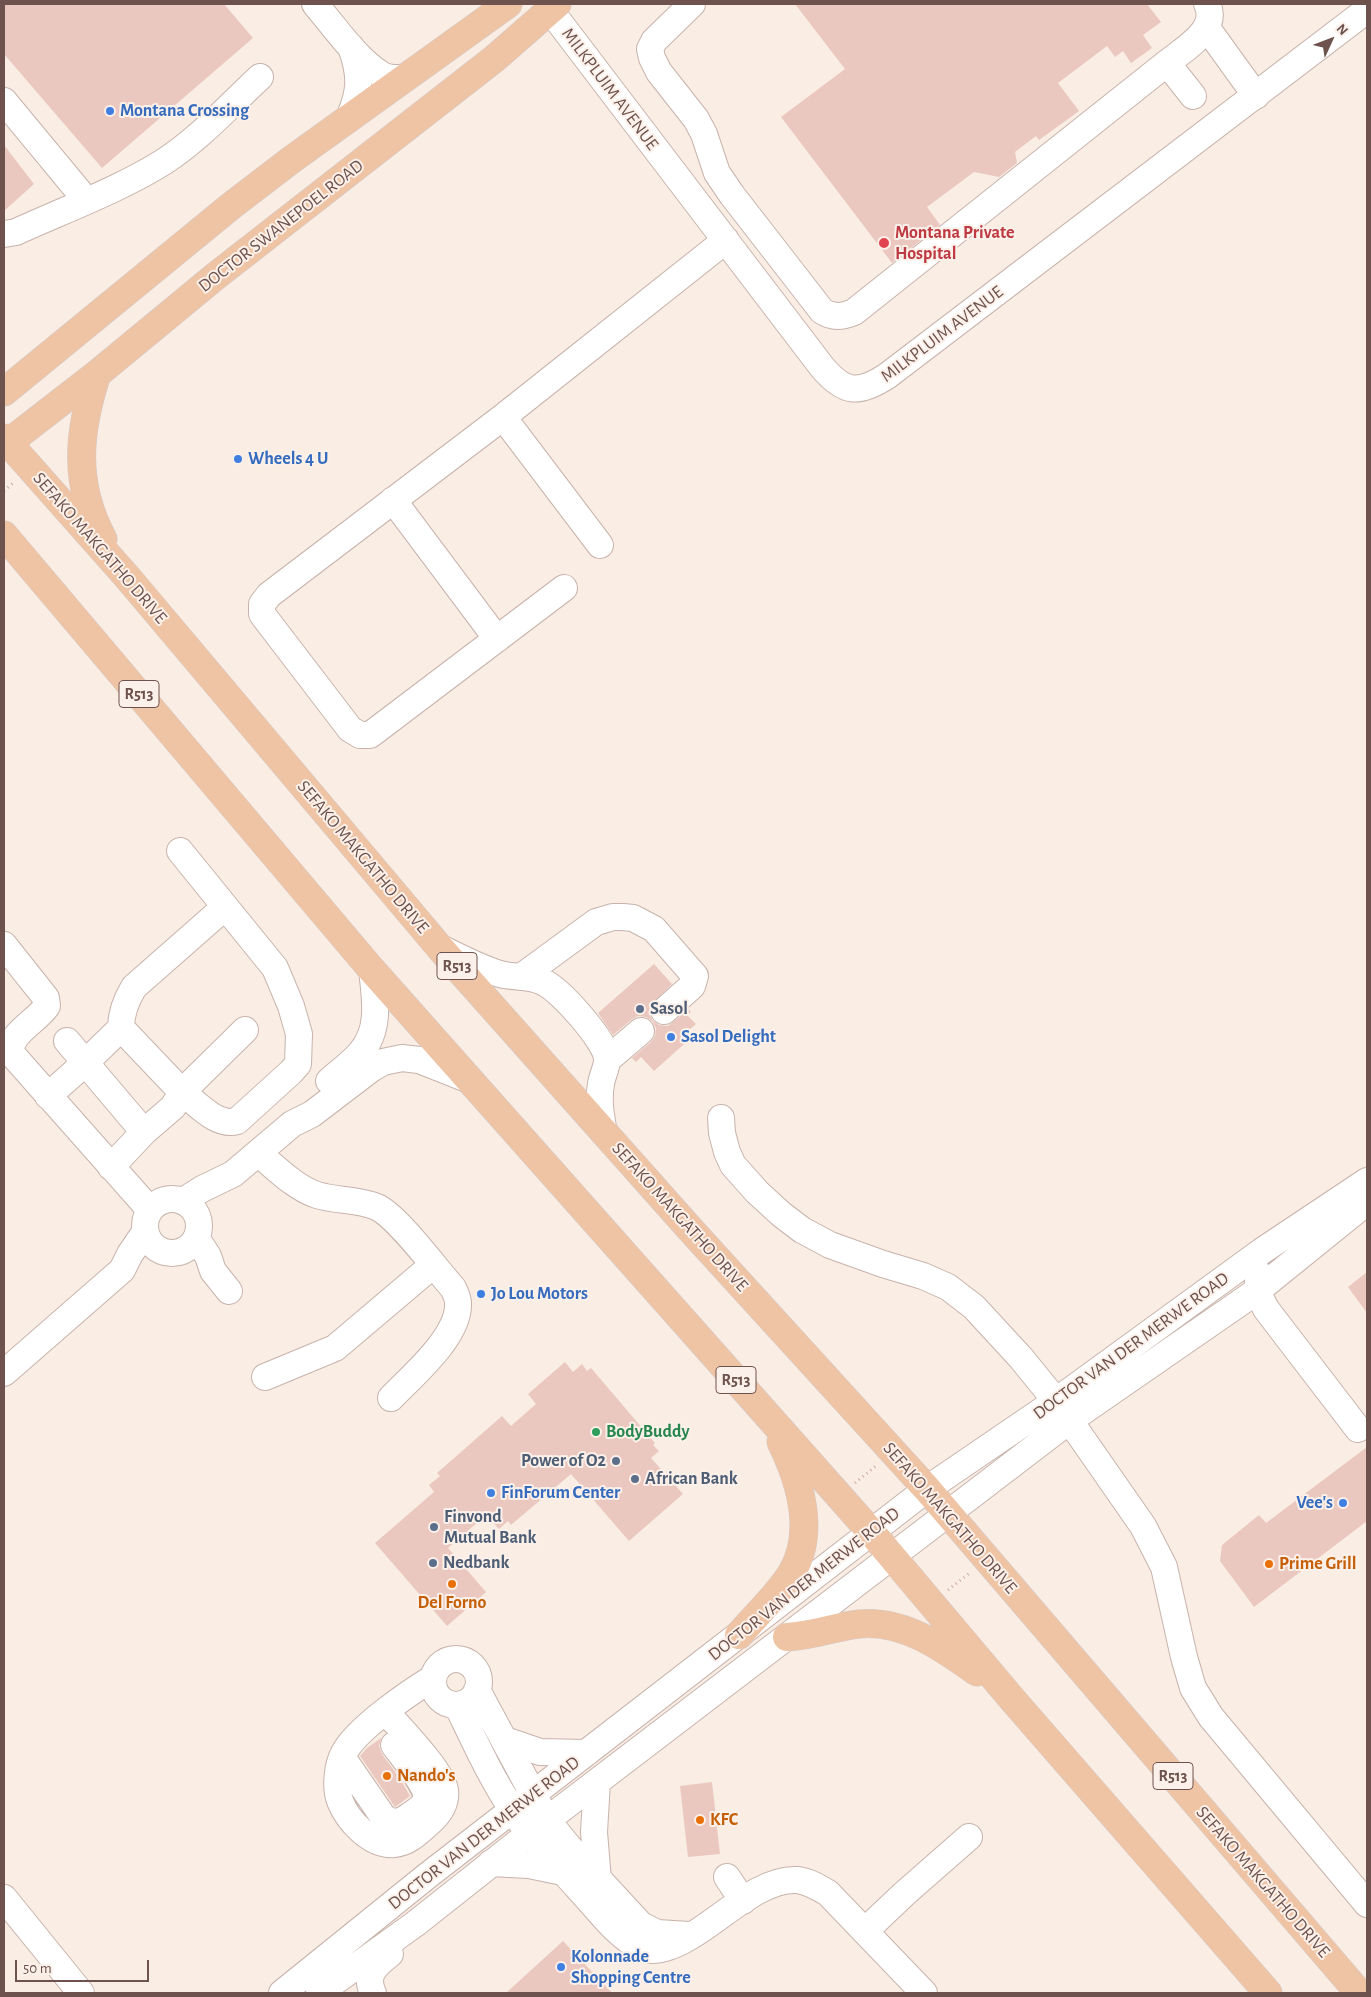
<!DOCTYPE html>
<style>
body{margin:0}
#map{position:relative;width:1371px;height:1997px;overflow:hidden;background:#f9ede4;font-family:"Alegreya Sans",sans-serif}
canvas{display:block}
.frame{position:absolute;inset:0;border:5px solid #6e524d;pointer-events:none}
.north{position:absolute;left:1306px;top:15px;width:50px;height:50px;-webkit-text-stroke:4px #fcf1ea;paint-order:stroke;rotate:47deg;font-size:14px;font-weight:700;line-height:20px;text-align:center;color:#6e524d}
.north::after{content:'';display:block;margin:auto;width:18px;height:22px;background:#6e524d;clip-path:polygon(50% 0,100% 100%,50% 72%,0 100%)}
.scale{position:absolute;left:15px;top:1960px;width:134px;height:22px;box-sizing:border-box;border:2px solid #6e524d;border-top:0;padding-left:6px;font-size:15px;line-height:18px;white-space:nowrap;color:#6e524d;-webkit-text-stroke:4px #fcf1ea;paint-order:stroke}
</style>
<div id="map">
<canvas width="1371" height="1997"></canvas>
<div class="frame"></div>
<div class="north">N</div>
<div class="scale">50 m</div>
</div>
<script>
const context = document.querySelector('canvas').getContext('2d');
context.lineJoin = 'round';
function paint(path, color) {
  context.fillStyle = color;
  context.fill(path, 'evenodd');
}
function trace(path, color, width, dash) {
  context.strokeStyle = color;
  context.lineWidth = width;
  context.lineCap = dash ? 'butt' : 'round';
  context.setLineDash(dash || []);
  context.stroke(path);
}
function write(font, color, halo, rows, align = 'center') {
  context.font = font + ' "Alegreya Sans",sans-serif';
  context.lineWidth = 4;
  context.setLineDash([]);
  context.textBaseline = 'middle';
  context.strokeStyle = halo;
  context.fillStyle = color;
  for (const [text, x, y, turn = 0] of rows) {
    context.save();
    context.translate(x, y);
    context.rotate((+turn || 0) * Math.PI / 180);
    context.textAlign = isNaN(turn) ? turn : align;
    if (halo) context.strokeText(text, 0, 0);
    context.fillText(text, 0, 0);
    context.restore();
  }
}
paint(new Path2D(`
 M4 4H224L253 38 102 168 4 54Z
 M795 4H1147L1161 22 1143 35 1152 48 1131 63 1123 51 1115 57 1107 46 1058 83 1079 111 1039 140 1036 136 1015 152 1017 163 999 177 974 172 927 207 940 225 892 263 781 117 845 69Z
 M4 145 34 184 4 211Z
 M654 964 672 984 650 1006 649 1014 653 1021 659 1025 668 1026 689 1009 691 1012 687 1015 696 1024 689 1030 693 1036 654 1071 641 1057 636 1062 632 1058 651 1042 655 1036 656 1028 652 1021 646 1017 638 1016 631 1020 613 1035 598 1013Z
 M1367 1272V1313L1348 1287Z
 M565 1362 573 1372 582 1364 587 1371 591 1368 655 1443 653 1445 659 1451 651 1458 683 1494 629 1541 571 1474 511 1525 508 1521 499 1529 486 1515 448 1548 486 1592 447 1626 375 1543 434 1492 429 1485 440 1476 437 1473 502 1416 511 1426 536 1404 528 1394Z
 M1367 1447V1521L1254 1607 1220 1561 1222 1545 1259 1515 1266 1523Z
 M381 1738 379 1746 382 1754 401 1780 410 1796 395 1807 360 1756 367 1748Z
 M712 1782 720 1854 688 1857 680 1786Z
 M563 1941 612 1993H506Z`), '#ebc8bf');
const minor = new Path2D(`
 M315 4C334 26 357 60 382 75 389 79 397 78 405 78
 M692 4 654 41 650 49 652 58 659 72 696 119 704 134 717 173 732 195 822 311C833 318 842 317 854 312L1167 63C1184 49 1220 29 1207 4
 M550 10 822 367C844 393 858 395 887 376L1367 10
 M1207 28 1256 96
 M1167 63 1193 96
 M4 101 86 200
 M349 118C361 91 361 75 351 47
 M4 234 16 232C64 210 121 189 165 161 200 138 230 105 260 77
 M503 417 600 545
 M393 500 497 639
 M564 588 370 735H360L350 729 262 614V604L269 595 503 417 726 240
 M225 907 134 987C126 1000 121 1012 121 1028L182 1092 245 1030
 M4 945 46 998 47 1006C36 1022 9 1033 11 1053L150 1210
 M441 948C461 958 480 968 500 974 515 978 531 975 545 983 561 991 605 1040 607 1058 608 1065 602 1076 601 1084 598 1100 601 1117 604 1133
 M521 977 596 922 613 917H623L633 918 654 929 695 976 692 986 664 1011
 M67 1041 144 1132 111 1167
 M607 1060 641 1031
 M329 1081C340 1071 352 1063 361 1052 381 1029 375 998 372 970
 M48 1096 85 1063 121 1028
 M721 1118 722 1133 727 1152 733 1165 757 1192 781 1214 802 1230 830 1245 883 1264 923 1276 948 1287 974 1307 1021 1358 1056 1401 1143 1526 1164 1567 1184 1657 1193 1688 1211 1717 1367 1904
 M144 1132 173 1107 182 1092C198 1104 217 1127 237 1121L291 1072 298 1064 299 1034 291 1006 275 968 180 851
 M258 1153C275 1167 295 1188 317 1195 336 1201 358 1199 377 1207 398 1217 436 1269 453 1288 455 1292 458 1298 458 1303 460 1336 412 1376 391 1398
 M145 1226a27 27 0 1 1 54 0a27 27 0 1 1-54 0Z
 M183 1201 202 1189 233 1174 292 1124 312 1114 371 1069 383 1062 402 1058 419 1060 467 1079
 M197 1239 208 1256 213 1271 229 1291
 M1259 1274 1257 1291 1266 1309 1358 1429
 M4 1373 122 1270 130 1254 145 1232
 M265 1377 335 1348 433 1265
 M433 1682a23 23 0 1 1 46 0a23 23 0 1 1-46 0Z
 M477 1690 547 1820 569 1847 641 1925 657 1933 689 1935
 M457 1705C474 1740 490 1776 512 1809 530 1838 555 1862 578 1888 596 1907 612 1930 634 1944 639 1947 647 1950 652 1950 664 1950 674 1945 684 1940 718 1923 758 1878 797 1880 808 1881 818 1887 828 1893L924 1993
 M386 1712C400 1728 442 1771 445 1790 447 1803 438 1815 429 1823 419 1832 408 1843 394 1844 371 1846 348 1821 340 1801 335 1787 337 1766 344 1753 356 1729 410 1692 433 1678
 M505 1740 540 1752 586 1753
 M342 1757 384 1818C395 1824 400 1822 409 1816 415 1812 424 1807 426 1799 428 1787 402 1756 394 1745
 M597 1782 594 1832 598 1880
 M491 1863 529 1865 563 1872
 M727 1877 743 1901
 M4 1898 81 1993
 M865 1931 904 1894 969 1837
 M282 1993 427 1876 927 1489 1056 1401 1262 1251 1367 1181
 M319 1993 415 1924 530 1833 1069 1421 1257 1291 1367 1202
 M373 1993C364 1975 376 1965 390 1954`);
const major = new Path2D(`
 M97 374C78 432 73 483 103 539
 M4 392 231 206 291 160 508 4
 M4 438 128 578 440 948 690 1229 927 1489 1359 1993
 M4 446 97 374 217 275 494 59 557 4
 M4 535 372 970 872 1533 1012 1699 1268 1993
 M739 1635C756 1615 777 1596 791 1574 816 1533 800 1481 781 1442
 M787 1637C812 1636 834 1627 859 1624 903 1619 943 1648 977 1672`);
trace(minor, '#c8b3ac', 28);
trace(major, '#d4cbca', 29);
trace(new Path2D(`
 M4 491 13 483
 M855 1483 877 1465
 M948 1590 971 1572`), '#cfaba3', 3, [1, 4]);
trace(minor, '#fff', 26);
trace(major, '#efc4a5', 28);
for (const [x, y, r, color] of [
 [110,111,5,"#3f7fe0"],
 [884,243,6,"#e0444e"],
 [238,459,5,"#3f7fe0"],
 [640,1009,5,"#5c6f8a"],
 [671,1037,5,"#3f7fe0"],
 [481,1294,5,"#3f7fe0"],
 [596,1432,5,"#2e9e5b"],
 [616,1461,5,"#5c6f8a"],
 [635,1479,5,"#5c6f8a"],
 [491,1493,5,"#3f7fe0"],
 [1343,1503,5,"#3f7fe0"],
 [434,1527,5,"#5c6f8a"],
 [433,1563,5,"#5c6f8a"],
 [1269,1564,5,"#e8710a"],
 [452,1584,5,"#e8710a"],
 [387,1776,5,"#e8710a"],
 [700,1820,5,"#e8710a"],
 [561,1967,5,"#3f7fe0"]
]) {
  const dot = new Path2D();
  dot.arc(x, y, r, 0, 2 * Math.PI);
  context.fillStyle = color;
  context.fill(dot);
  trace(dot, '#fcf1ea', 2);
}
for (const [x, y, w] of [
 [139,694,40],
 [457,966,40],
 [736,1380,40],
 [1173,1776,40]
]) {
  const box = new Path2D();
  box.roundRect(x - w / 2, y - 13.5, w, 27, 4);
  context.fillStyle = '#fcf1ea';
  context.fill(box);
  trace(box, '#6e524d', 1);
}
write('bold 16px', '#6e524d', null, [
 ["R513",139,694],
 ["R513",457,966],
 ["R513",736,1380],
 ["R513",1173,1776]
]);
write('18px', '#6e524d', '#fcf1ea', [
 ["MILKPLUIM AVENUE",610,89,53],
 ["DOCTOR SWANEPOEL ROAD",281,226,-38],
 ["MILKPLUIM AVENUE",942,334,-37],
 ["SEFAKO MAKGATHO DRIVE",100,548,49],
 ["SEFAKO MAKGATHO DRIVE",363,857,50],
 ["SEFAKO MAKGATHO DRIVE",680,1217,48],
 ["DOCTOR VAN DER MERWE ROAD",1131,1346,-36],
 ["SEFAKO MAKGATHO DRIVE",950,1518,49],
 ["DOCTOR VAN DER MERWE ROAD",804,1584,-38],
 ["DOCTOR VAN DER MERWE ROAD",484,1833,-38],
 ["SEFAKO MAKGATHO DRIVE",1263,1882,49]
]);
write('bold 18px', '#366cbe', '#fcf1ea', [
 ["Montana Crossing",120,111],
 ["Wheels 4 U",248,459],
 ["Sasol Delight",681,1037],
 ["Jo Lou Motors",491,1294],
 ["FinForum Center",501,1493],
 ["Vee's",1333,1503,"right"],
 ["Kolonnade",571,1957],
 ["Shopping Centre",571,1978]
], 'left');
write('bold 18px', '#be3a42', '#fcf1ea', [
 ["Montana Private",895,233],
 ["Hospital",895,254]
], 'left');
write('bold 18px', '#4e5e75', '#fcf1ea', [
 ["Sasol",650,1009],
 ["Power of O2",606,1461,"right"],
 ["African Bank",645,1479],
 ["Finvond",444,1517],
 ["Mutual Bank",444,1538],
 ["Nedbank",443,1563]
], 'left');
write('bold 18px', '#27864d', '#fcf1ea', [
 ["BodyBuddy",606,1432]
], 'left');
write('bold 18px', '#c56008', '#fcf1ea', [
 ["Prime Grill",1279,1564],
 ["Del Forno",452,1603,"center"],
 ["Nando's",397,1776],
 ["KFC",710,1820]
], 'left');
</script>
